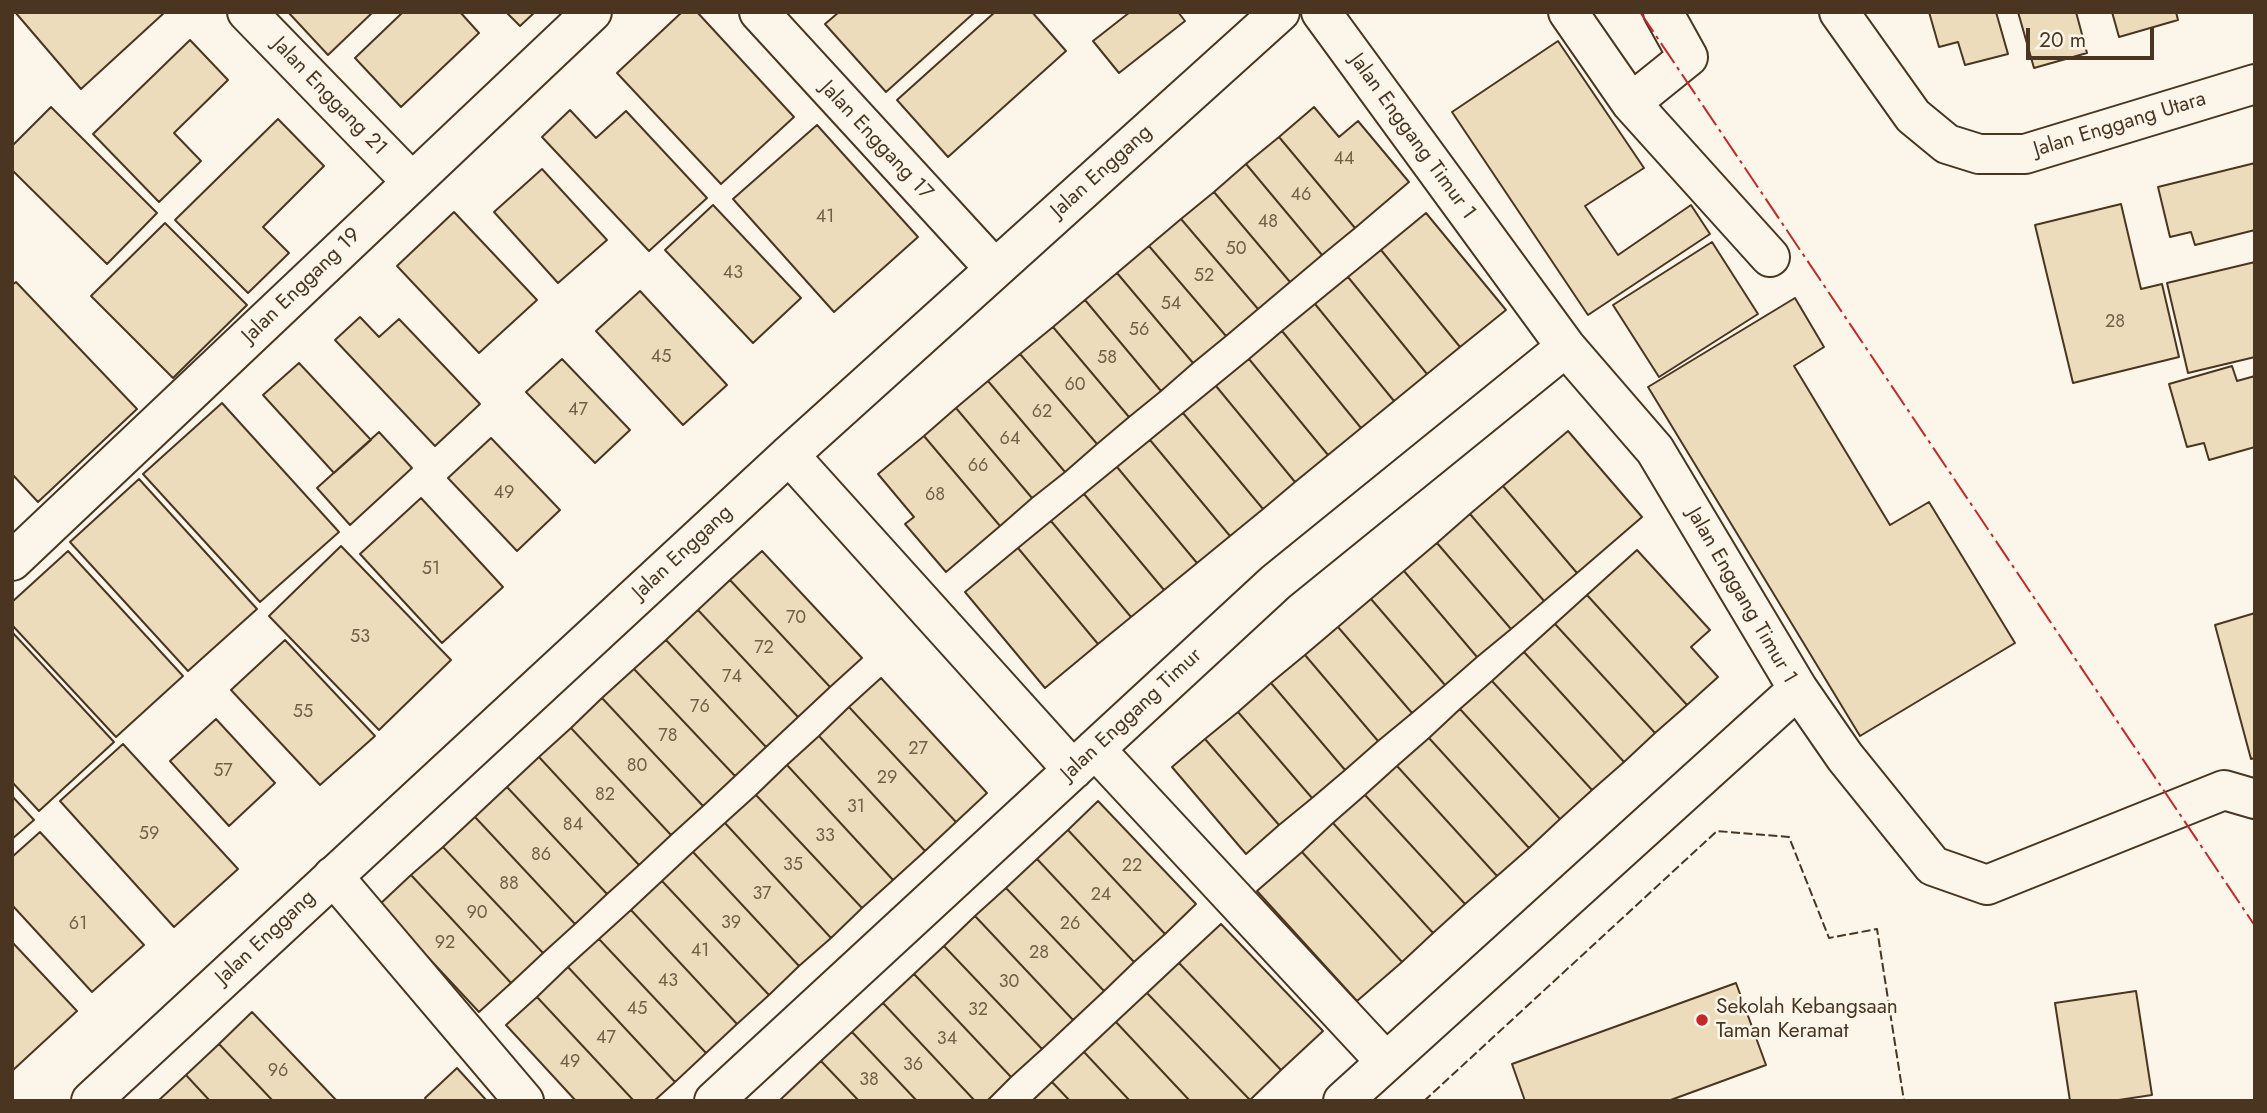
<!DOCTYPE html>
<style>
body{margin:0}
#map{position:relative;width:2267px;height:1113px;overflow:hidden;background:#fbf6e9;font-family:Jost,sans-serif}
canvas{display:block}
.frame{position:absolute;inset:0;border:14px solid #4a3520;pointer-events:none}
.scale{position:absolute;left:2026px;top:28px;width:128px;height:32px;box-sizing:border-box;border:4px solid #4a3520;border-top:0;padding-left:9px;font-size:21px;line-height:24px;white-space:nowrap;color:#4a3520;-webkit-text-stroke:5px #fbf6e9;paint-order:stroke}
</style>
<div id="map">
<canvas width="2267" height="1113"></canvas>
<div class="frame"></div>
<div class="scale">20 m</div>
</div>
<script>
const context = document.querySelector('canvas').getContext('2d');
context.lineJoin = 'round';
function paint(path, color) {
  context.fillStyle = color;
  context.fill(path, 'evenodd');
}
function trace(path, color, width, dash) {
  context.strokeStyle = color;
  context.lineWidth = width;
  context.lineCap = dash ? 'butt' : 'round';
  context.setLineDash(dash || []);
  context.stroke(path);
}
function write(font, color, halo, rows, align = 'center') {
  context.font = font + ' Jost,sans-serif';
  context.lineWidth = 5;
  context.setLineDash([]);
  context.textBaseline = 'middle';
  context.strokeStyle = halo;
  context.fillStyle = color;
  for (const [text, x, y, turn = 0] of rows) {
    context.save();
    context.translate(x, y);
    context.rotate((+turn || 0) * Math.PI / 180);
    context.textAlign = isNaN(turn) ? turn : align;
    if (halo) context.strokeText(text, 0, 0);
    context.fillText(text, 0, 0);
    context.restore();
  }
}
const building = new Path2D(`
 M15 12H165L81 89Z
 M288 12H373L328 55Z
 M403 12H460L479 33 401 107 355 58Z
 M506 12H535L520 26Z
 M682 12H697L794 117 721 184 617 73Z
 M839 12H975L886 92 825 24Z
 M995 12H1032L1066 51 948 157 897 100Z
 M1130 12H1178L1185 21 1119 73 1093 41Z
 M1929 12H1996L2008 54 1965 65 1958 42 1939 47Z
 M2018 12H2076L2087 53 2034 68Z
 M2112 12H2176L2178 20 2119 37Z
 M190 40 228 80 174 133 201 161 159 202 93 134Z
 M1558 41 1644 168 1585 206 1618 255 1691 205 1710 234 1588 315 1452 112Z
 M51 107 157 213 107 264 12 170V146Z
 M1314 107 1339 137 1358 121 1409 182 1355 228 1279 137Z
 M570 110 596 138 626 111 707 198 649 251 542 137Z
 M278 119 324 166 263 227 289 253 248 293 175 220Z
 M817 125 918 237 834 312 733 199Z
 M1279 137 1355 228 1322 255 1246 164Z
 M2255 163V230L2195 245 2191 232 2170 237 2158 187Z
 M1246 164 1322 255 1290 282 1214 192Z
 M542 169 607 240 558 283 494 212Z
 M1214 192 1290 282 1258 309 1181 219Z
 M2121 204 2141 289 2162 284 2179 357 2073 383 2035 225Z
 M713 205 801 298 753 343 665 250Z
 M454 212 537 300 479 353 397 266Z
 M1426 213 1506 310 1460 347 1381 250Z
 M1181 219 1258 309 1226 336 1149 246Z
 M165 223 247 305 173 378 91 296Z
 M1712 242 1758 314 1659 377 1613 305Z
 M1149 246 1226 336 1193 363 1117 273Z
 M1381 250 1460 347 1427 374 1348 277Z
 M2255 262V357L2188 373 2167 283Z
 M1117 273 1193 363 1161 391 1085 300Z
 M1348 277 1427 374 1394 401 1315 304Z
 M16 282 137 409 38 502 12 474V285Z
 M640 291 727 385 683 425 596 331Z
 M1795 298 1824 347 1794 366 1890 525 1929 502 2015 643 1860 736 1648 387Z
 M1085 300 1161 391 1129 417 1053 327Z
 M1315 304 1394 401 1361 428 1282 331Z
 M360 317 379 337 399 319 480 404 435 446 335 340Z
 M1053 327 1129 417 1097 444 1020 354Z
 M1282 331 1361 428 1328 455 1249 359Z
 M1020 354 1097 444 1065 472 988 381Z
 M562 359 630 430 595 463 526 392Z
 M1249 359 1328 455 1295 482 1216 386Z
 M299 363 371 440 334 473 263 395Z
 M2232 366 2237 381 2255 376V447L2209 460 2204 443 2187 447 2169 384Z
 M988 381 1065 472 1032 498 956 408Z
 M1216 386 1295 482 1263 509 1183 413Z
 M222 403 339 532 260 602 143 474Z
 M956 408 1032 498 1000 526 924 436Z
 M1183 413 1263 509 1230 536 1150 440Z
 M1568 431 1642 517 1577 573 1503 486Z
 M379 432 412 468 350 525 317 488Z
 M924 436 1000 526 946 572 905 524 914 517 878 474Z
 M491 438 560 510 517 551 448 478Z
 M1150 440 1230 536 1197 563 1117 467Z
 M1117 467 1197 563 1164 590 1084 494Z
 M139 479 257 609 188 671 70 542Z
 M1503 486 1577 573 1544 601 1470 514Z
 M1084 494 1164 590 1131 617 1051 521Z
 M421 498 503 587 442 643 360 554Z
 M1470 514 1544 601 1511 629 1437 543Z
 M1051 521 1131 617 1098 644 1018 548Z
 M1437 543 1511 629 1477 657 1404 571Z
 M341 546 451 660 379 730 269 616Z
 M1018 548 1098 644 1045 688 965 592Z
 M1637 550 1710 630 1691 647 1718 677 1687 705 1587 595Z
 M68 551 183 676 116 737 12 625V602Z
 M762 551 862 658 830 687 730 580Z
 M1404 571 1477 657 1445 685 1371 599Z
 M730 580 830 687 798 717 698 610Z
 M1587 595 1687 705 1655 733 1555 624Z
 M1371 599 1445 685 1412 713 1338 627Z
 M698 610 798 717 766 747 666 640Z
 M2255 613V758L2251 759 2215 625Z
 M1555 624 1655 733 1624 762 1524 652Z
 M1338 627 1412 713 1378 741 1305 655Z
 M12 632 114 742 39 811 12 782Z
 M285 640 375 736 320 785 231 690Z
 M666 640 766 747 735 776 634 669Z
 M1524 652 1624 762 1592 790 1492 681Z
 M1305 655 1378 741 1345 770 1271 683Z
 M634 669 735 776 703 806 602 698Z
 M881 678 987 793 956 822 849 707Z
 M1492 681 1592 790 1560 819 1460 709Z
 M1271 683 1345 770 1312 798 1238 712Z
 M602 698 703 806 671 835 571 728Z
 M849 707 956 822 925 851 819 736Z
 M1460 709 1560 819 1529 848 1429 738Z
 M1238 712 1312 798 1279 825 1205 739Z
 M216 719 275 783 229 826 170 761Z
 M571 728 671 835 639 865 539 757Z
 M819 736 925 851 893 880 787 765Z
 M1429 738 1529 848 1497 876 1397 766Z
 M1205 739 1279 825 1246 854 1172 767Z
 M123 744 238 869 174 927 60 801Z
 M539 757 639 865 607 894 507 787Z
 M787 765 893 880 862 908 756 795Z
 M1397 766 1497 876 1465 904 1365 795Z
 M507 787 607 894 575 924 475 817Z
 M756 795 862 908 831 938 725 823Z
 M1365 795 1465 904 1433 933 1333 823Z
 M12 796 34 820 12 839Z
 M1098 801 1196 904 1165 934 1068 830Z
 M475 817 575 924 543 953 443 847Z
 M725 823 831 938 799 966 693 852Z
 M1333 823 1433 933 1402 962 1302 852Z
 M1068 830 1165 934 1134 962 1037 859Z
 M40 832 144 945 92 992 12 905V857Z
 M443 847 543 953 511 983 411 875Z
 M693 852 799 966 769 995 662 881Z
 M1302 852 1402 962 1357 1001 1257 891Z
 M1037 859 1134 962 1104 991 1006 888Z
 M411 875 511 983 479 1012 379 905Z
 M662 881 769 995 737 1024 631 910Z
 M1006 888 1104 991 1073 1020 975 916Z
 M631 910 737 1024 706 1053 599 939Z
 M975 916 1073 1020 1042 1049 944 946Z
 M1221 924 1323 1031 1281 1070 1179 963Z
 M599 939 706 1053 675 1082 568 967Z
 M12 942 77 1011 12 1071Z
 M944 946 1042 1049 1011 1077 914 974Z
 M1179 963 1281 1070 1250 1100 1147 993Z
 M568 967 675 1082 654 1101H634L537 997Z
 M914 974 1011 1077 987 1101H975L883 1003Z
 M1736 983 1766 1065 1668 1101H1525L1512 1064Z
 M2136 991 2152 1095 2112 1101H2070L2055 1003Z
 M1147 993 1250 1100 1190 1101 1116 1022Z
 M537 997 634 1101H576L506 1025Z
 M883 1003 975 1101H917L852 1032Z
 M252 1012 337 1101H273L219 1044Z
 M1116 1022 1190 1101H1130L1084 1052Z
 M852 1032 917 1101H859L821 1061Z
 M219 1044 273 1101H210L186 1075Z
 M1084 1052 1130 1101H1070L1052 1082Z
 M821 1061 859 1101H779Z
 M457 1068 487 1101H427L425 1098Z
 M186 1075 210 1101H158Z
 M1052 1082 1070 1101H1032Z`);
paint(building, '#ecdcbc');
trace(building, '#4a3520', 2);
const minor = new Path2D(`
 M247 12 411 181
 M759 12 994 268
 M1321 12 1566 347 1655 450 1798 689 1845 757 1933 866 1987 885 2224 790 2255 799
 M1568 12 1631 103 1770 257
 M1839 12 1913 116 1947 144 1979 154H2025L2255 84
 M1631 103 1688 57 1663 12
 M789 455 1073 770
 M12 561 592 12
 M1095 749 1386 1062
 M333 876 524 1101
 M714 1101 1276 582 1566 347
 M1343 1101 1798 689`);
const major = new Path2D(`
 M91 1101 789 455 1280 12`);
trace(minor, '#4a3520', 42);
trace(major, '#4a3520', 42);
trace(minor, '#fbf6e9', 38);
trace(major, '#fbf6e9', 38);
trace(new Path2D(`
 M1424 1101 1717 831 1789 837 1829 938 1877 929 1904 1101`), '#4a3520', 2, [9, 3.5]);
trace(new Path2D(`
 M1640 12 2255 926`), '#c62828', 2, [24, 5, 3.5, 5]);
for (const [x, y, r, color] of [
 [1702,1020,7,"#c62828"]
]) {
  const dot = new Path2D();
  dot.arc(x, y, r, 0, 2 * Math.PI);
  context.fillStyle = color;
  context.fill(dot);
  trace(dot, '#fbf6e9', 2.5);
}
write('18px', '#725f47', null, [
 ["44",1344,160],
 ["46",1301,196],
 ["41",825,218],
 ["48",1268,223],
 ["50",1236,250],
 ["43",733,274],
 ["52",1204,277],
 ["54",1171,305],
 ["28",2115,323],
 ["56",1139,331],
 ["45",661,358],
 ["58",1107,359],
 ["60",1075,386],
 ["47",578,411],
 ["62",1042,413],
 ["64",1010,440],
 ["66",978,467],
 ["49",504,494],
 ["68",935,496],
 ["51",431,570],
 ["70",796,619],
 ["53",360,638],
 ["72",764,649],
 ["74",732,678],
 ["76",700,708],
 ["55",303,713],
 ["78",668,737],
 ["27",918,750],
 ["80",637,767],
 ["57",223,772],
 ["29",887,779],
 ["82",605,796],
 ["31",856,808],
 ["84",573,826],
 ["59",149,835],
 ["33",825,837],
 ["86",541,856],
 ["35",793,866],
 ["22",1132,867],
 ["88",509,885],
 ["37",762,895],
 ["24",1101,896],
 ["90",477,914],
 ["39",731,924],
 ["61",78,925],
 ["26",1070,925],
 ["92",445,944],
 ["41",700,952],
 ["28",1039,954],
 ["43",668,982],
 ["30",1009,983],
 ["45",637,1010],
 ["32",978,1011],
 ["47",606,1039],
 ["34",947,1040],
 ["49",570,1063],
 ["36",913,1066],
 ["96",278,1072],
 ["38",869,1081]
]);
write('21px', '#4a3520', '#fbf6e9', [
 ["Jalan Enggang 21",329,97,46],
 ["Jalan Enggang Utara",2120,125,-17],
 ["Jalan Enggang Timur 1",1412,137,54],
 ["Jalan Enggang 17",876,141,47],
 ["Jalan Enggang",1102,172,-42],
 ["Jalan Enggang 19",302,286,-44],
 ["Jalan Enggang",683,553,-43],
 ["Jalan Enggang Timur 1",1741,596,60],
 ["Jalan Enggang Timur",1132,715,-43],
 ["Jalan Enggang",266,938,-43]
]);
write('21px', '#4a3520', '#fbf6e9', [
 ["Sekolah Kebangsaan",1716,1008],
 ["Taman Keramat",1716,1032]
], 'left');
</script>
